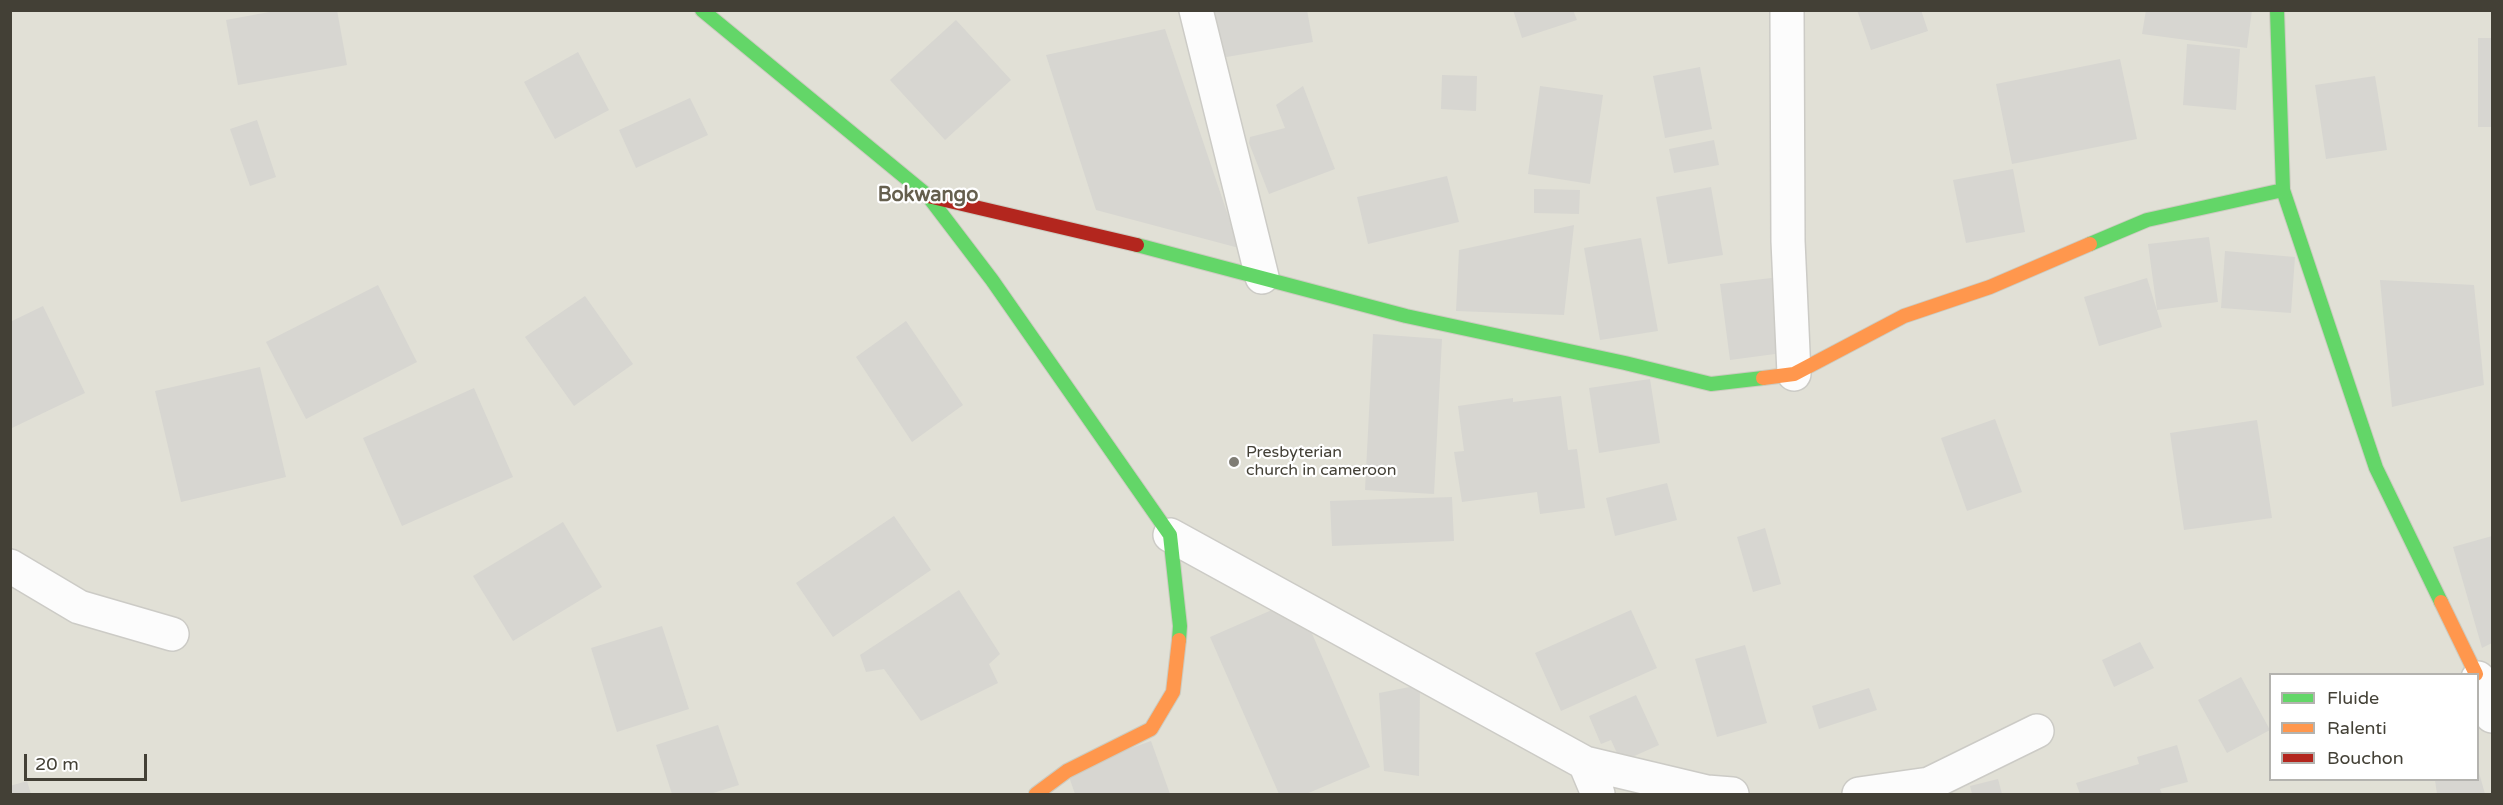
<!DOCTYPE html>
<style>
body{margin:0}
#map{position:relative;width:2503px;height:805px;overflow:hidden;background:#eeeee9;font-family:"Varela Round",sans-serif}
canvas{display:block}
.frame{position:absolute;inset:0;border:12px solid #434036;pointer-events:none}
.legend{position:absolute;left:2269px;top:673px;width:210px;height:108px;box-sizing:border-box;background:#fff;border:2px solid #b4b3af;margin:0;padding:8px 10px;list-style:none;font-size:18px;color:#434036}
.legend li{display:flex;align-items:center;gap:12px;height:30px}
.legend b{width:30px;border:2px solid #b4b3af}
.scale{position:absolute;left:24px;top:754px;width:123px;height:27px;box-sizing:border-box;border:3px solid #434036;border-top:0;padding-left:8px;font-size:18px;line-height:21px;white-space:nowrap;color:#434036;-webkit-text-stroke:4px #fff;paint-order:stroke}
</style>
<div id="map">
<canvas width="2503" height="805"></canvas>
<div class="frame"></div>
<ul class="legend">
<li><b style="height:8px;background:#63d668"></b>Fluide</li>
<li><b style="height:8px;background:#ff974d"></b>Ralenti</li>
<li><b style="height:8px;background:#b3261e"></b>Bouchon</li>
</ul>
<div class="scale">20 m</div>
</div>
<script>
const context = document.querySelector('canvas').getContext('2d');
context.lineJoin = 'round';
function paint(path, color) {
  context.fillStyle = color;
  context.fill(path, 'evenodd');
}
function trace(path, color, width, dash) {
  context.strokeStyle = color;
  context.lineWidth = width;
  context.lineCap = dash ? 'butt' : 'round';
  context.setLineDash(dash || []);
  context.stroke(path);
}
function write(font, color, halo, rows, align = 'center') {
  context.font = font + ' "Varela Round",sans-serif';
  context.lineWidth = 4.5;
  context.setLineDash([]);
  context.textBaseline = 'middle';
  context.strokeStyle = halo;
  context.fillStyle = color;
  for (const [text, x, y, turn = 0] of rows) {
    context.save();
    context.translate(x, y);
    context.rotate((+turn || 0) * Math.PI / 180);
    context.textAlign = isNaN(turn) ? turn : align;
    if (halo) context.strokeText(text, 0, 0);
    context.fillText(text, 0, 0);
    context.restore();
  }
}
paint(new Path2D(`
 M10 11H2492V794H11ZM2270 674H2478V780H2270Z`), '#e1e0d6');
paint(new Path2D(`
 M280 10H337L347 65 238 85 226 20Z
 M1206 10H1307L1313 42 1215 59Z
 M1513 10H1573L1577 20 1522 38Z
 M1857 10H1921L1928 31 1871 50Z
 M2146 10H2252L2247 48 2142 34Z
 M956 20 1011 80 945 140 890 80Z
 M1165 29 1239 248 1096 210 1046 55Z
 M2478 38H2492V127H2478Z
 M2187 44 2240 49 2236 110 2183 105Z
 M578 52 609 110 555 139 524 82Z
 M2120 59 2137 139 2012 164 1996 84Z
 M1700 67 1712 129 1665 138 1653 76Z
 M1442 75 1477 76 1476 111 1441 109Z
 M2375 76 2387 150 2326 159 2315 85Z
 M1303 86 1335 169 1269 194 1249 143 1250 137 1285 128 1276 105Z
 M1540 86 1603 95 1590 184 1528 174Z
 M690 98 708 135 636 168 619 130Z
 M257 120 276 177 250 186 230 129Z
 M1714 140 1719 165 1674 173 1669 149Z
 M2013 169 2025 232 1966 243 1953 180Z
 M1447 176 1459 222 1368 244 1357 197Z
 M1711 187 1723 255 1668 264 1656 197Z
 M1534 189 1580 190 1579 214 1534 213Z
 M1574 225 1564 315 1456 311 1459 250Z
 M2209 237 2218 302 2157 310 2148 244Z
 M1641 238 1658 331 1600 340 1584 248Z
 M2225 251 2295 257 2291 313 2221 308Z
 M1780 277 1790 352 1730 360 1720 284Z
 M2147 278 2162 327 2099 346 2084 297Z
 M2380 280 2474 285 2484 385 2392 407Z
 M378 285 417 362 306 419 266 342Z
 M585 296 633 364 574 406 525 337Z
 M43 306 85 393 12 428 10 322Z
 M906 321 963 405 912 442 856 357Z
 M1373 334 1442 339 1434 494 1365 490Z
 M260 367 286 477 181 502 155 391Z
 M1650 379 1660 443 1599 453 1589 388Z
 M474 388 513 477 402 526 363 438Z
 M1561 396 1568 450 1577 449 1585 508 1540 514 1537 492 1462 502 1454 452 1464 451 1458 406 1513 398V402Z
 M1995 419 2022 492 1967 511 1941 438Z
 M2257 420 2272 518 2184 530 2170 433Z
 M1667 483 1677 520 1615 536 1606 498Z
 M1452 497 1454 541 1332 546 1330 501Z
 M894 516 931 570 833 637 796 583Z
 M563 522 602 587 513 641 473 576Z
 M1765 528 1781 584 1753 592 1737 537Z
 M2492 536V643L2482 648 2453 547Z
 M959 590 1000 654 989 664 998 683 921 721 884 669 866 672 860 655Z
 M1297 599 1370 767 1306 794H1279L1210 637Z
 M1631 610 1657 668 1561 711 1535 653Z
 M662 626 689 709 617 732 591 648Z
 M2140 642 2154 668 2114 687 2102 660Z
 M1745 645 1767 723 1717 737 1695 659Z
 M2241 677 2270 730 2227 753 2198 700Z
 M1420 685 1419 776 1384 771 1379 693Z
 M1869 688 1877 710 1819 729 1812 706Z
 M1636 695 1659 745 1621 762 1611 740 1601 744 1589 716Z
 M718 725 739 785 710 794H672L656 745Z
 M1151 741 1170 794H1075L1067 771Z
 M2177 745 2188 782 2160 789 2162 794H2080L2076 783 2139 764 2137 757Z
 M2478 769 2485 794H2437L2435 780H2478Z
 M1998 779 2002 794H1972L1970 786Z
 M27 781 31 794H10V786Z`), '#d7d6d1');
const street = new Path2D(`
 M1196 10 1262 277
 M1787 10 1788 241 1794 374
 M1170 535 1585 763 1707 792 1732 794
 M10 566 79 607 172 634
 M2478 678 2492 716
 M1585 763 1598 794
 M1859 794 1929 784 2037 731`);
const fast = new Path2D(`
 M702 10 928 196 992 280 1170 535 1180 626 1179 640
 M2277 10 2283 190 2376 468 2441 602
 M2090 244 2147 220 2283 190
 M1137 245 1406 316 1625 363 1711 384 1763 378`);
const slow = new Path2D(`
 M1763 378 1794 374 1904 316 1990 287 2090 244
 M2441 602 2476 674
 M1036 794 1067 771 1151 729 1173 692 1179 640`);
const jam = new Path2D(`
 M928 196 1137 245`);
trace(street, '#cccbc6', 36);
trace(fast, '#cccbc0', 16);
trace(slow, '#cccbc0', 16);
trace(jam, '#cccbc0', 16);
trace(street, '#fcfcfc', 33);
trace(fast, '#63d668', 14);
trace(slow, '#ff974d', 14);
trace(jam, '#b3261e', 14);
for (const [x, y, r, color] of [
 [1234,462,6,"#7f7d75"]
]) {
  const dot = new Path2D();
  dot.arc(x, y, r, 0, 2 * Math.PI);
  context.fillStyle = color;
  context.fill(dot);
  trace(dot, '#fff', 2);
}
write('16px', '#434036', '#fff', [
 ["Presbyterian",1246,453],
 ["church in cameroon",1246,471]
], 'left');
write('bold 20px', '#655f4e', '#fff', [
 ["Bokwango",928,196]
]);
</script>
